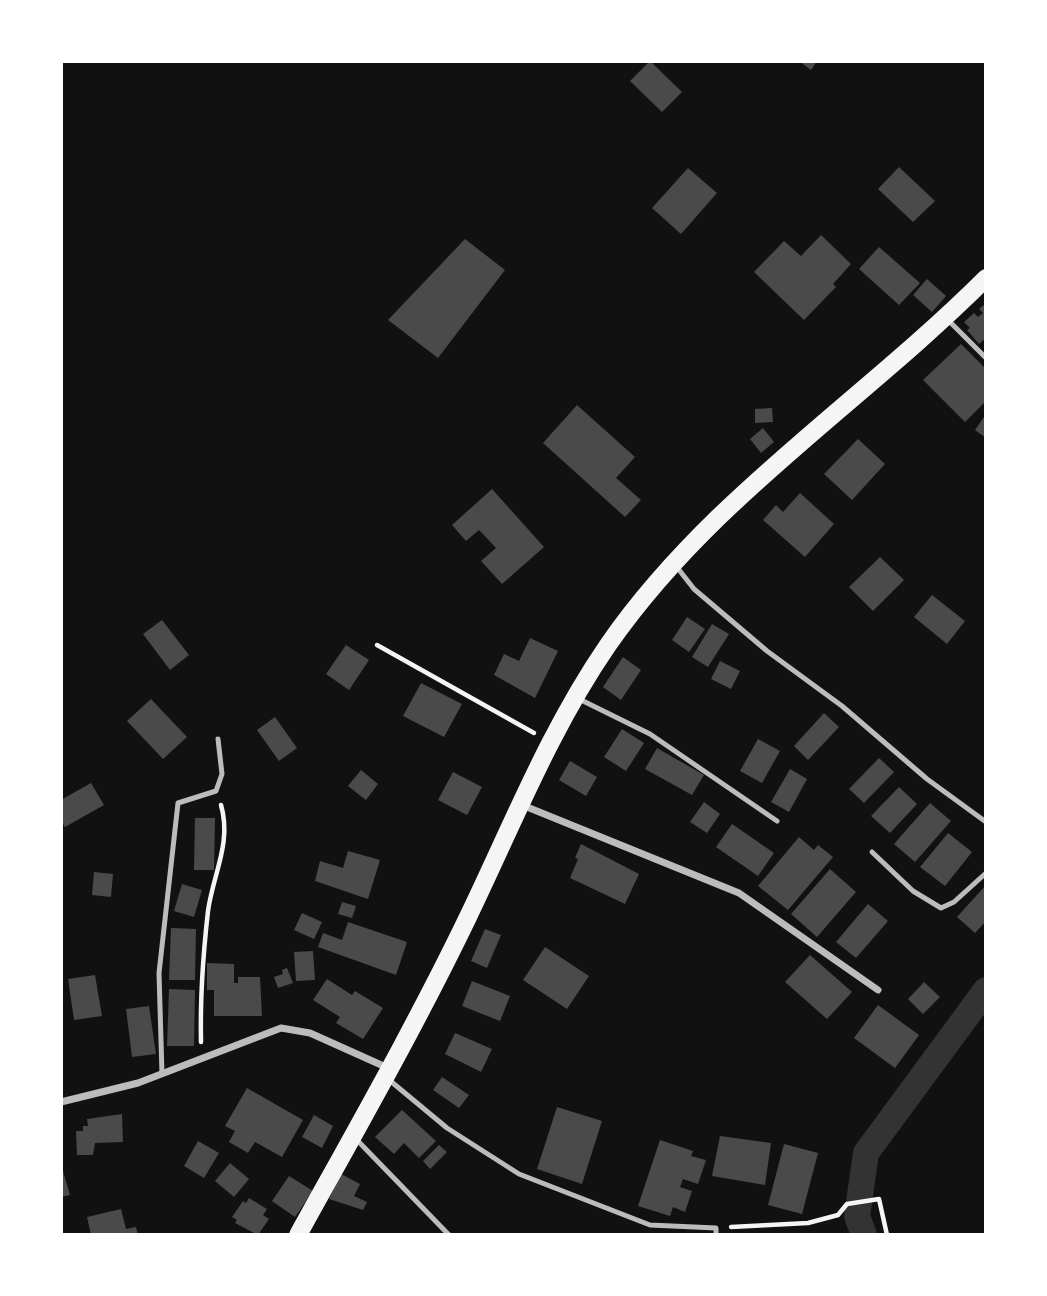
<!DOCTYPE html>
<style>
body{margin:0}
#map{position:relative;width:1047px;height:1296px;overflow:hidden;background:#111;font-family:"Libre Baskerville",serif}
canvas{display:block}
.frame{position:absolute;inset:0;border:63px solid #fff;pointer-events:none}
</style>
<div id="map">
<canvas width="1047" height="1296"></canvas>
<div class="frame"></div>
</div>
<script>
const context = document.querySelector('canvas').getContext('2d');
context.lineJoin = 'round';
function trace(path, color, width, dash) {
  context.strokeStyle = color;
  context.lineWidth = width;
  context.lineCap = dash ? 'butt' : 'round';
  context.setLineDash(dash || []);
  context.stroke(path);
}
function paint(path, color) {
  context.fillStyle = color;
  context.fill(path, 'evenodd');
}
trace(new Path2D(`
 M864 1235 857 1216 866 1153 986 990`), '#333', 26);
paint(new Path2D(`
 M650 61 682 92 662 112 630 81Z
 M799 61H817L811 70Z
 M899 167 935 201 913 222 878 189Z
 M688 168 717 193 681 234 652 208Z
 M821 235 851 264 833 284 836 287 804 320 754 272 784 241 801 256Z
 M465 239 505 270 438 358 388 320Z
 M879 247 920 283 899 305 859 269Z
 M927 279 946 296 932 312 913 295Z
 M986 303V338L979 344 967 330 970 328 964 322 974 313 978 317 983 313 979 309Z
 M961 344 986 369V401L965 422 923 380Z
 M577 405 635 457 616 478 641 500 625 517 543 443Z
 M772 408 773 422 755 423V409Z
 M986 414V438L975 430Z
 M763 428 774 442 761 453 750 439Z
 M858 439 885 464 852 500 824 474Z
 M492 489 544 547 502 584 481 561 496 548 479 530 466 541 452 525Z
 M800 493 834 524 805 557 763 520 776 505 783 512Z
 M880 557 904 580 873 611 849 587Z
 M932 595 965 621 947 644 914 617Z
 M687 617 705 629 689 652 672 640Z
 M162 620 189 655 170 670 143 634Z
 M712 624 729 634 708 667 692 657Z
 M530 638 558 651 535 698 494 675 504 654 519 661Z
 M346 645 369 660 349 690 326 674Z
 M623 657 641 670 621 700 603 687Z
 M720 661 740 671 731 689 711 679Z
 M421 683 462 704 444 737 403 716Z
 M151 699 187 737 163 759 127 721Z
 M824 713 839 727 808 760 794 746Z
 M275 717 297 748 279 761 257 730Z
 M622 729 644 743 626 771 604 757Z
 M758 739 780 751 762 783 740 771Z
 M657 748 704 775 692 795 645 769Z
 M879 758 894 772 864 803 849 789Z
 M570 761 597 777 586 796 559 780Z
 M790 769 807 779 789 812 771 802Z
 M361 770 378 784 366 800 348 786Z
 M453 772 482 787 467 815 438 800Z
 M91 783 104 805 65 827 61 821V800Z
 M899 787 917 804 890 833 871 816Z
 M704 802 720 814 707 833 690 822Z
 M930 803 951 821 915 862 894 844Z
 M195 818H215L214 870H194Z
 M732 824 774 853 758 876 716 847Z
 M948 833 972 852 945 886 920 867Z
 M799 837 814 850 818 845 833 857 788 910 758 886Z
 M581 844 639 874 625 904 570 878 578 859 575 858Z
 M348 851 380 860 368 899 315 881 320 861 343 868Z
 M830 869 856 892 817 937 791 914Z
 M94 872 113 874 111 897 92 895Z
 M182 884 202 890 194 917 174 911Z
 M986 885V921L975 933 957 917Z
 M342 902 356 906 352 918 338 914Z
 M868 904 888 921 856 958 836 942Z
 M302 913 322 922 314 939 294 930Z
 M348 922 407 942 396 975 318 947 323 933 342 940Z
 M171 928 196 929 195 980H169Z
 M485 929 501 935 487 968 471 961Z
 M545 947 589 976 567 1009 523 980Z
 M313 951 315 980 296 981 294 952Z
 M810 955 852 992 827 1019 785 982Z
 M207 963 234 964V983H238V977H260L262 1016H214V990H207Z
 M287 968 293 983 278 988 274 977 283 974 282 970Z
 M95 975 102 1016 74 1020 68 979Z
 M327 979 352 995 355 991 383 1008 363 1039 336 1023 340 1017 313 1000Z
 M472 981 510 996 500 1021 462 1006Z
 M924 982 940 997 923 1014 908 999Z
 M169 989 195 990 194 1046H167Z
 M878 1005 919 1035 895 1068 854 1038Z
 M149 1006 156 1054 132 1057 126 1009Z
 M455 1033 492 1049 481 1072 445 1054Z
 M442 1077 469 1095 459 1108 433 1090Z
 M247 1088 303 1120 282 1157 255 1142 248 1153 229 1142 235 1131 225 1126Z
 M557 1107 602 1121 582 1184 537 1169Z
 M402 1110 436 1141 419 1158 404 1143 394 1154 375 1137Z
 M122 1114 123 1142 95 1143 93 1155H77L76 1131H83V1126H88L87 1119Z
 M314 1115 333 1126 322 1148 302 1137Z
 M720 1136 771 1143 765 1185 712 1176Z
 M660 1140 693 1151 691 1156 706 1160 698 1184 683 1179 680 1187 692 1191 685 1212 673 1207 670 1216 638 1206Z
 M198 1141 219 1153 204 1178 184 1166Z
 M784 1144 818 1153 802 1214 768 1205Z
 M439 1145 447 1152 430 1169 423 1161Z
 M230 1163 249 1179 234 1197 215 1181Z
 M61 1164 70 1195 61 1197Z
 M341 1174 360 1184 354 1196 367 1202 363 1210 329 1199Z
 M289 1176 313 1191 295 1217 272 1201Z
 M249 1198 267 1209 263 1215 269 1219 258 1235 235 1223 237 1220 232 1217 243 1201 246 1203Z
 M121 1209 126 1229 136 1227 138 1235H91L87 1217Z`), '#4a4a4a');
trace(new Path2D(`
 M377 645 534 733
 M201 1042C200 998 203 955 208 911 213 874 232 843 221 805
 M731 1227 808 1223 838 1215 847 1204 879 1199 887 1235`), '#f5f5f5', 4.5);
trace(new Path2D(`
 M946 318 986 358
 M676 566 694 589 767 651 842 706 927 779 986 822
 M577 698 650 734 777 821
 M872 852 913 891 941 908 954 902 986 873
 M162 1074 159 973 178 803 216 791 222 774 218 739
 M388 1079 447 1128 519 1174 650 1225 716 1228V1235
 M355 1138 449 1235`), '#bcbcbc', 5);
trace(new Path2D(`
 M522 805 739 893 878 990
 M61 1102 138 1083 281 1028 310 1033 388 1068`), '#bcbcbc', 7);
trace(new Path2D(`
 M298 1235C356 1130 416 1025 468 917 512 826 550 729 608 645 709 499 862 402 986 278`), '#f5f5f5', 18);
</script>
